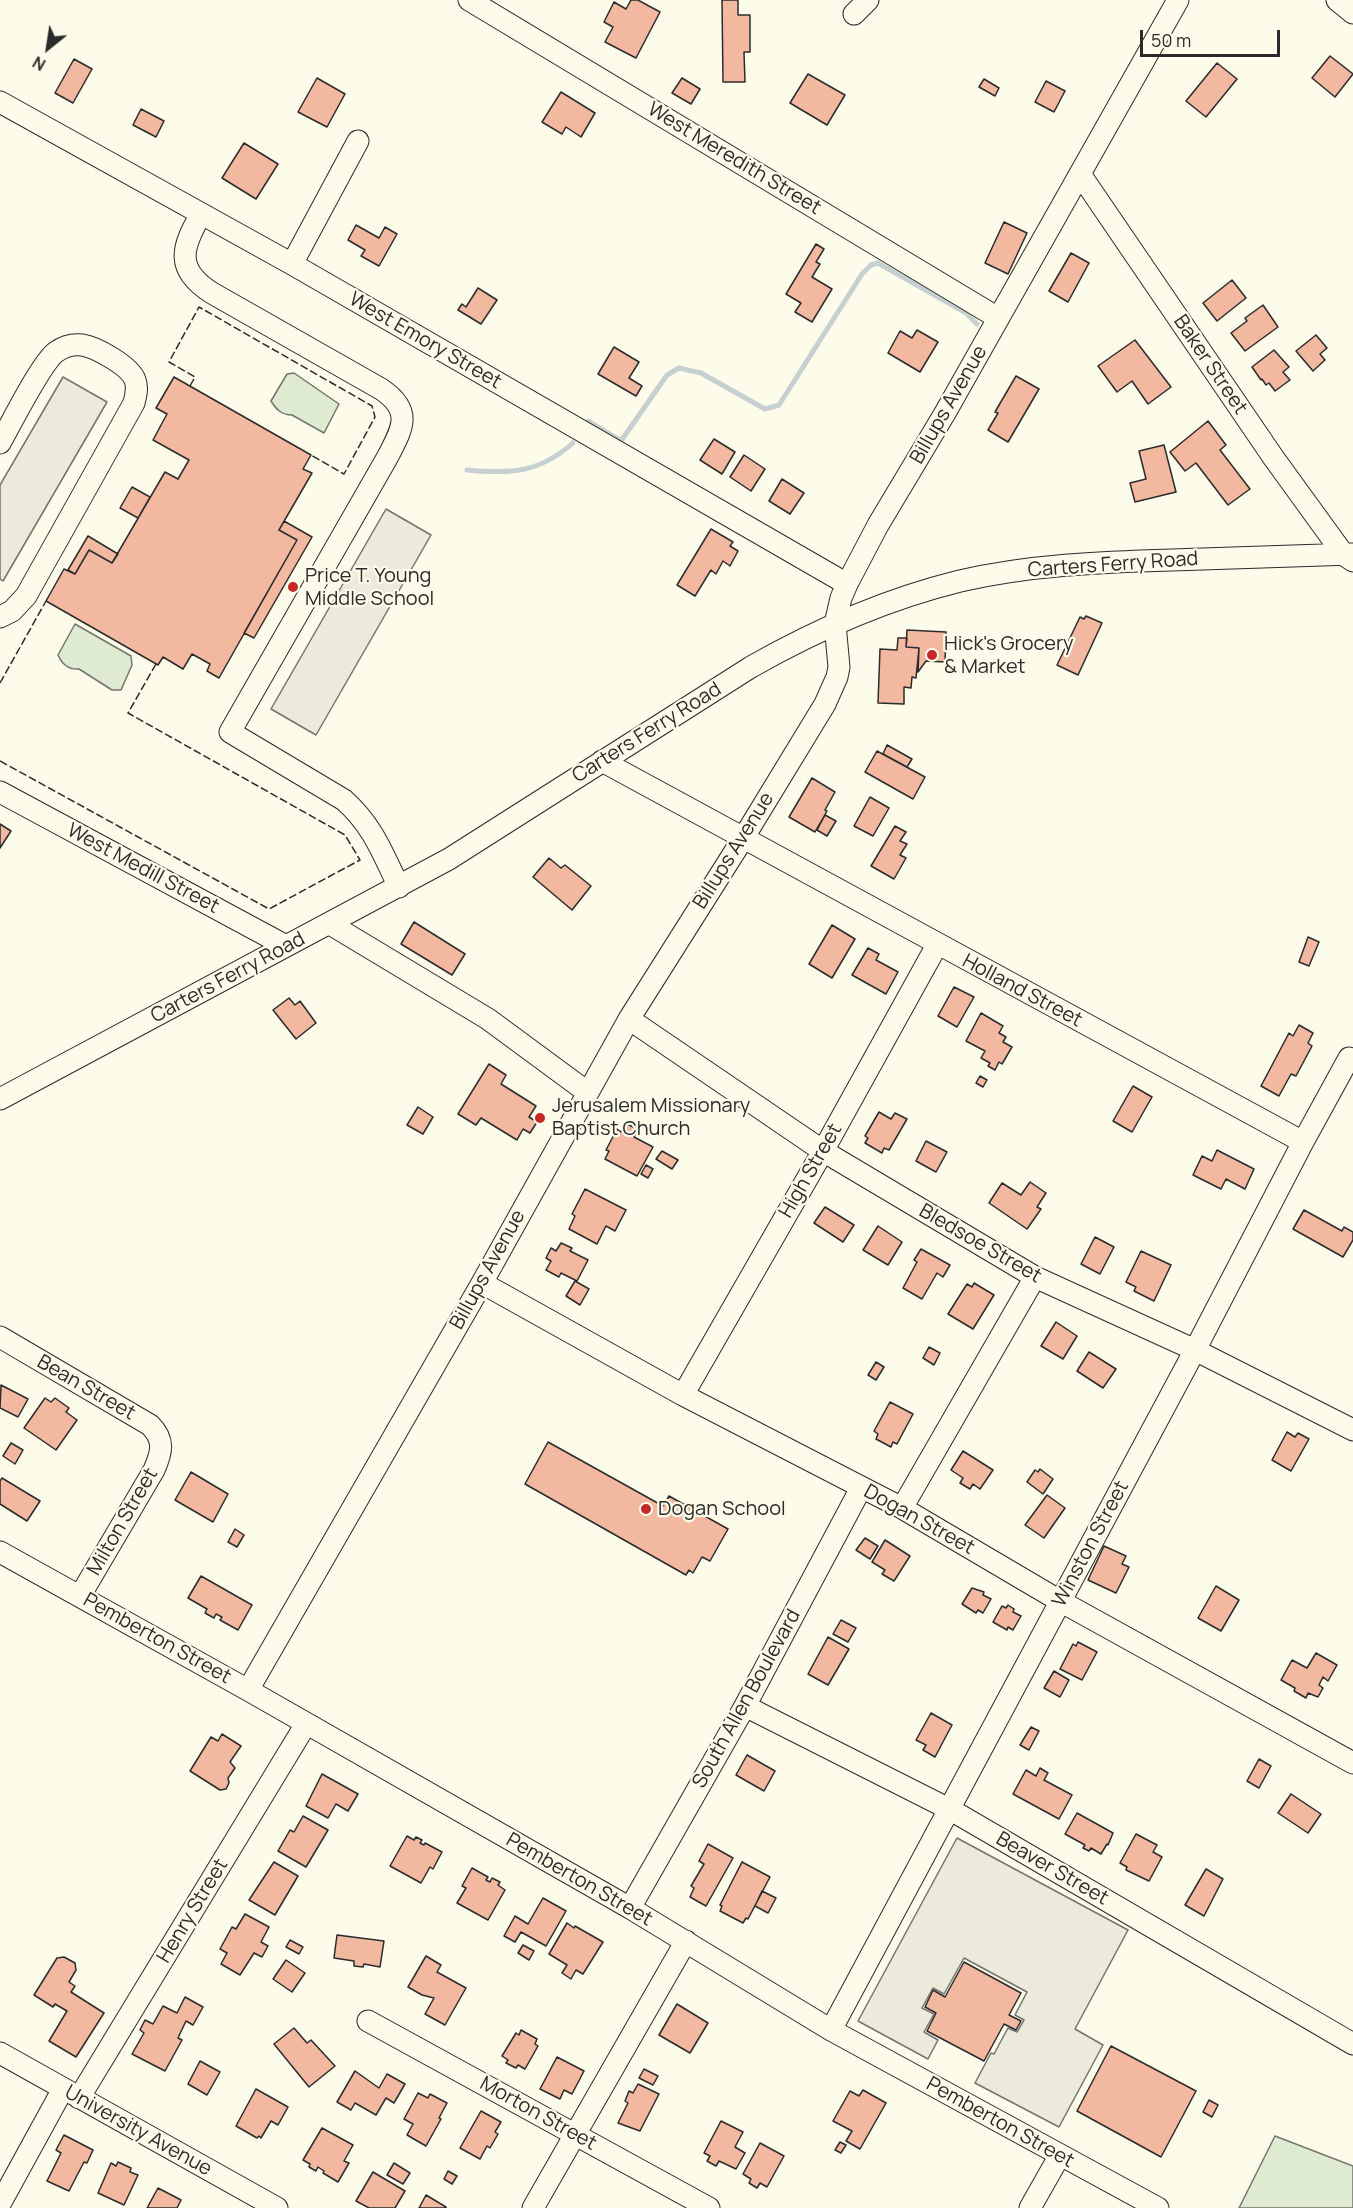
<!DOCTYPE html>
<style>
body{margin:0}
#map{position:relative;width:1353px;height:2208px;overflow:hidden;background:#fdfbea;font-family:Manrope,sans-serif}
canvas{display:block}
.north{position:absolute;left:18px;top:18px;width:60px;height:60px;-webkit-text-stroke:4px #fdfbea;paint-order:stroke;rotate:210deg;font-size:16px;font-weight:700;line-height:24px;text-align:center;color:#2b2b2b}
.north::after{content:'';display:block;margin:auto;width:21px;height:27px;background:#2b2b2b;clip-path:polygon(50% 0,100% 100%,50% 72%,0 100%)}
.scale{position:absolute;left:1140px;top:30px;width:140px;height:27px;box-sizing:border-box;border:3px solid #2b2b2b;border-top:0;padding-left:8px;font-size:18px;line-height:21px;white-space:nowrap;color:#2b2b2b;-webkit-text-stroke:4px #fdfbea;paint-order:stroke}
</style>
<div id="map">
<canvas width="1353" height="2208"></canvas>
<div class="north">N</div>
<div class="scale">50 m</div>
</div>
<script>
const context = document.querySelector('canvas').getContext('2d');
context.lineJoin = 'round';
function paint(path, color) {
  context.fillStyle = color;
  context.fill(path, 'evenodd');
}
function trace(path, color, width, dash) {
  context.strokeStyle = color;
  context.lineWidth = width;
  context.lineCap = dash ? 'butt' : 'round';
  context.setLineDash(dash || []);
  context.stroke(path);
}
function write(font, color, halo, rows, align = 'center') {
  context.font = font + ' Manrope,sans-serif';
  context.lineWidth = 4.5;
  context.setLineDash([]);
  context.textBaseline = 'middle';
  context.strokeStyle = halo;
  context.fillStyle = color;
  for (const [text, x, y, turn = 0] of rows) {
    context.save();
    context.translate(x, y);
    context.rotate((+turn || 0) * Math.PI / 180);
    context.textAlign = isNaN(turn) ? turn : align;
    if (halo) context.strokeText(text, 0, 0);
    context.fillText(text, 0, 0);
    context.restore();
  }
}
const green = new Path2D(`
 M294 373 339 404 324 433 292 415C281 415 276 409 271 401L287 374Z
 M75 624 131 656 132 665 121 690H112L79 669C68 670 62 664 58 655Z
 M1275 2136 1353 2166V2208H1239Z`);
paint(green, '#deebd1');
trace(green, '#74746e', 1.5);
const parking = new Path2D(`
 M63 377 107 402 3 581 0 579V485Z
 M386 509 431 535 316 735 271 709Z
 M957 1838 1128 1930 1075 2029 1103 2045 1059 2127 975 2083 991 2053 994 2054 1008 2028 1017 2032 1024 2020 1015 2015 1027 1992 964 1958 944 1994 933 1988 922 2008 934 2014 924 2032 938 2040 928 2059 858 2021Z`);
paint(parking, '#eceadb');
trace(parking, '#74746e', 1.5);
trace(new Path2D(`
 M586 423 588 421 621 441 667 375 679 368 701 373 765 409 779 405 862 274 871 265 878 263 966 313 977 324
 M467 470C511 474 539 473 573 443`), '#c7d0d0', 5);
const building = new Path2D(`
 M631 0H638L660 12 636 58 605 42 613 27 604 22 614 2 626 9Z
 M722 0H738V15H750V52H744L745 82H723Z
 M1330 56 1353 74 1335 97 1312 78Z
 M74 59 92 69 73 103 55 93Z
 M1217 63 1237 79 1206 117 1186 101Z
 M808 74 845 95 827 125 790 103Z
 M317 78 345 94 327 127 298 112Z
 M682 78 700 89 691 104 672 93Z
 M984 79 999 88 995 96 979 87Z
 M1046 81 1065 91 1054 112 1035 102Z
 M561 92 595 113 581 137 566 127 562 134 542 122Z
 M141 109 164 121 156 137 133 125Z
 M244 143 278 164 256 199 222 178Z
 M1004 222 1027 233 1008 274 985 263Z
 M356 225 379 238 385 227 397 234 379 266 361 256 365 250 348 240Z
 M816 244 824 249 816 262 820 264 812 277 832 289 812 322 795 312 801 303 786 294Z
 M1071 253 1089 263 1068 302 1049 291Z
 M1232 280 1246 298 1217 321 1203 303Z
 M478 288 497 300 481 324 458 310 462 304 466 307Z
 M1263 305 1278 327 1245 351 1231 333 1247 321 1245 318Z
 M917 330 938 342 920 372 888 353 900 331 912 338Z
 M1316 335 1327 348 1320 354 1325 360 1313 371 1296 351Z
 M1135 340 1171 387 1148 404 1132 381 1117 392 1098 366Z
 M614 347 639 362 629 378 642 386 636 396 598 374Z
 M1274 350 1289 367 1283 372 1290 380 1275 391 1269 383 1266 385 1262 379 1261 380 1252 367Z
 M1016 376 1039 389 1008 442 988 430 998 413 995 412Z
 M174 377 311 455 303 469 312 473 279 530 297 540 219 678 207 671 210 664 192 654 183 669 163 657 158 665 46 601 64 569 75 574 89 550 112 563 165 472 178 479 189 460 153 440 167 414 156 408Z
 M1208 421 1226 445 1220 450 1250 489 1228 505 1196 463 1185 471 1170 452Z
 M714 439 735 452 722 474 700 460Z
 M1164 445 1176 492 1135 502 1130 483 1146 479 1139 451Z
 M744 455 765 469 751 491 730 477Z
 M782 479 804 493 790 514 769 501Z
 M132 487 150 497 138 518 120 508Z
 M284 521 312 537 254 638 244 633 297 540 279 530Z
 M711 529 733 542 730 546 738 551 730 566 723 561 716 574 711 570 695 596 677 585Z
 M88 536 118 554 112 563 89 550 75 574 68 570Z
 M1086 616 1102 623 1078 675 1057 665 1080 617 1084 619Z
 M907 630 946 632 945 662 926 661 918 672 919 648 906 647Z
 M898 638H907L906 647 919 648 916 678 912 677 911 688 904 687V704L878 703 880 649 897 650Z
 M887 745 912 759 907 767 883 754Z
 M877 751 925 777 913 799 865 772Z
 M812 778 835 792 825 810 827 811 815 832 789 817Z
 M870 797 889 808 873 836 854 826Z
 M825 815 836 821 827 836 817 830Z
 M0 824 11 831 0 848Z
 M895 826 906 832 900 841 907 844 900 855 906 858 894 879 871 866Z
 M549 858 561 868 565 865 591 886 572 910 533 877Z
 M414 922 465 954 452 975 401 944Z
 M832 925 855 939 832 978 809 964Z
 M1308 937 1319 942 1309 966 1299 962Z
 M868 948 879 954 876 960 898 972 886 994 852 975Z
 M954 987 974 997 957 1027 938 1016Z
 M289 998 295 1005 300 1001 316 1023 296 1039 273 1010Z
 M981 1013 1003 1026 999 1033 1006 1037 1003 1042 1012 1047 1002 1064 999 1062 995 1070 988 1066 990 1063 981 1058 985 1051 966 1041Z
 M1299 1025 1313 1033 1308 1043 1312 1046 1296 1076 1291 1074 1279 1096 1261 1086 1289 1033 1293 1036Z
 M489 1064 506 1075 501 1084 536 1106 529 1117 537 1122 530 1133 523 1129 517 1140 481 1118 476 1125 458 1114Z
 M980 1076 987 1080 983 1087 976 1083Z
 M1133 1086 1152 1097 1132 1132 1113 1121Z
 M418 1107 433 1117 423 1134 407 1125Z
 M879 1112 891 1119 895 1113 907 1119 889 1150 884 1148 882 1153 865 1143 868 1138 865 1136Z
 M626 1123 638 1130 634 1137 653 1147 637 1176 605 1159 609 1151 606 1150 617 1129 621 1132Z
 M926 1141 947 1152 936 1172 916 1161Z
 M1217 1150 1254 1169 1245 1189 1226 1179 1221 1189 1193 1175 1202 1156 1212 1161Z
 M662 1151 678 1160 672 1169 656 1159Z
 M646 1165 653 1169 648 1178 641 1174Z
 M1030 1182 1046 1193 1037 1207 1041 1209 1027 1229 989 1203 1002 1183 1021 1195Z
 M585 1189 626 1210 615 1231 606 1226 597 1244 569 1229 575 1216 572 1214Z
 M825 1207 854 1225 843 1242 814 1223Z
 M1304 1210 1342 1231 1344 1227 1353 1232V1240L1343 1257 1293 1229Z
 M878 1226 902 1242 888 1265 863 1250Z
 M1095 1237 1114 1247 1100 1274 1081 1264Z
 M561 1243 572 1248 570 1251 588 1260 577 1281 561 1273 559 1277 546 1270 551 1261 546 1258 551 1248 556 1251Z
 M921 1249 950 1265 943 1277 937 1273 922 1299 903 1288 917 1262 914 1260Z
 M1141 1251 1171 1265 1154 1301 1134 1291 1136 1287 1126 1282Z
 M575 1281 589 1289 580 1305 566 1296Z
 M974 1283 994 1295 973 1329 948 1314 967 1284 972 1287Z
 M1056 1322 1077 1336 1063 1359 1041 1346Z
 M929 1347 940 1353 934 1365 923 1358Z
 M1089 1352 1116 1369 1103 1388 1077 1371Z
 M876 1362 884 1367 876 1380 868 1375Z
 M1 1385 28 1399 18 1417 0 1408Z
 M45 1398 51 1402 55 1398 69 1408 66 1412 77 1420 56 1450 24 1428Z
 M890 1402 913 1414 897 1444 893 1442 891 1447 876 1439 878 1434 874 1431Z
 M1287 1432 1295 1437 1298 1433 1309 1439 1291 1471 1272 1460Z
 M548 1442 663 1506 669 1496 728 1529 710 1561 702 1557 693 1573 689 1570 686 1575 525 1484Z
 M11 1443 23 1450 15 1464 3 1456Z
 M963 1451 993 1470 980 1489 973 1484 970 1489 960 1483 963 1478 951 1470Z
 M1040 1469 1053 1479 1043 1494 1027 1482 1035 1470 1038 1472Z
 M191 1472 228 1494 213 1522 175 1500Z
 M2 1478 40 1501 27 1521 0 1504V1481Z
 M1047 1495 1065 1508 1044 1538 1025 1525Z
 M235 1529 244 1535 237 1547 228 1542Z
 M865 1538 878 1546 870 1559 856 1550Z
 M885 1540 910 1556 894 1581 882 1574 885 1570 872 1562Z
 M1104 1546 1126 1556 1122 1564 1129 1567 1116 1593 1088 1580Z
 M201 1576 252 1605 238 1630 220 1620 222 1617 216 1614 214 1618 205 1613 207 1609 188 1598Z
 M1216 1586 1239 1600 1221 1631 1198 1618Z
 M972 1588 984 1592 983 1595 991 1599 983 1613 978 1610 976 1613 962 1604Z
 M1008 1605 1014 1609 1013 1612 1021 1616 1013 1630 1008 1627 1007 1630 993 1622 1002 1606 1006 1608Z
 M841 1620 856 1628 848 1642 833 1634Z
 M828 1637 849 1649 828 1685 808 1674Z
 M1078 1642 1097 1652 1082 1680 1060 1669 1073 1644 1076 1646Z
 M1316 1653 1337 1665 1328 1681 1323 1677 1319 1685 1323 1688 1318 1697 1308 1693 1306 1698 1294 1691 1295 1688 1281 1680 1292 1660 1307 1668Z
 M1054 1671 1069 1680 1060 1697 1044 1688Z
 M931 1713 952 1725 935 1757 923 1750 926 1745 916 1740Z
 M1031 1727 1039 1731 1029 1750 1020 1745Z
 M222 1734 241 1746 230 1762 235 1768 228 1778 229 1783 226 1789 220 1790 190 1771 211 1737 218 1741Z
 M747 1755 775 1771 764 1791 736 1775Z
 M1259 1759 1271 1766 1259 1788 1247 1781Z
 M1040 1768 1048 1773 1044 1780 1072 1795 1059 1819 1013 1794 1026 1770 1036 1776Z
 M322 1774 358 1794 348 1811 336 1804 328 1818 306 1806Z
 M1291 1794 1321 1814 1308 1833 1278 1813Z
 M1077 1813 1113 1833 1108 1845 1107 1844 1101 1854 1091 1848 1089 1851 1083 1848 1085 1845 1065 1834Z
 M303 1816 328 1830 306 1867 278 1851 290 1830 294 1832Z
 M1136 1834 1157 1845 1153 1852 1162 1857 1149 1881 1126 1870 1127 1867 1120 1863Z
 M407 1836 414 1840 416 1837 422 1840 420 1843 424 1845 425 1843 442 1852 433 1869 430 1867 421 1883 390 1866Z
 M708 1844 733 1858 706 1906 690 1897 694 1888 691 1886 704 1864 699 1861Z
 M274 1862 298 1876 275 1915 249 1900Z
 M742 1862 770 1877 748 1919 746 1918 743 1923 720 1911 722 1906 720 1905Z
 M472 1868 488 1877 486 1880 490 1882 492 1878 500 1882 498 1885 505 1890 488 1920 457 1903 466 1888 462 1886Z
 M1206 1869 1223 1879 1204 1916 1185 1905Z
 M762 1891 776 1898 768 1913 755 1906Z
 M543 1898 566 1911 546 1946 521 1932 515 1942 504 1936 515 1916 528 1924Z
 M245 1914 269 1927 261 1942 268 1946 262 1957 254 1953 240 1975 221 1964 227 1953 220 1949 232 1927 236 1929Z
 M567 1923 574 1928 575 1926 603 1942 583 1974 576 1970 571 1979 562 1973 567 1965 549 1954Z
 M337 1935 384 1941 380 1967 364 1964 363 1967 354 1966V1961L334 1958Z
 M290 1940 303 1947 299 1954 286 1947Z
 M523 1945 534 1951 529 1960 518 1953Z
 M426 1956 441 1965 437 1972 466 1988 445 2025 425 2014 434 1998 422 1995 408 1987Z
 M64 1957 75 1963 76 1970 69 1982 75 1986 71 1992 104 2013 76 2057 49 2041 67 2011 55 2004 53 2007 34 1995 57 1958Z
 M286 1960 305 1973 292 1992 273 1979Z
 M964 1962 1021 1993 1009 2015 1021 2021 1016 2030 1004 2024 984 2061 927 2031 936 2013 925 2007 933 1990 945 1997Z
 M185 1997 203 2007 193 2025 186 2021 178 2038 182 2040 165 2071 132 2054 144 2033 140 2030 145 2020 153 2024 163 2006 177 2013Z
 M677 2004 708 2023 690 2053 659 2035Z
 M294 2028 307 2043 311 2040 335 2066 309 2087 274 2044Z
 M521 2030 537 2039 535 2044 538 2046 525 2069 518 2065 516 2068 506 2063 508 2060 502 2056 516 2033 519 2035Z
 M1111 2046 1196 2091 1161 2157 1077 2111Z
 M557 2057 584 2071 572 2094 564 2090 560 2099 540 2089Z
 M200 2061 220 2072 207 2095 188 2084Z
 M644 2069 658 2076 653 2085 639 2078Z
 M355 2071 379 2088 387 2074 405 2084 394 2103 386 2098 376 2115 355 2103 351 2110 337 2102Z
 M638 2084 659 2094 640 2131 618 2123 628 2103 625 2101 629 2091 633 2093Z
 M256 2089 288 2107 278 2125 271 2121 261 2138 259 2136 257 2138 236 2126Z
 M863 2090 886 2103 860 2149 846 2141 852 2131 833 2121 850 2091 859 2096Z
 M418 2093 428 2098 430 2094 447 2103 439 2118 441 2119 426 2146 407 2135 413 2124 404 2119Z
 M1209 2100 1218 2105 1212 2117 1203 2112Z
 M481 2111 501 2122 495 2132 498 2134 490 2148 487 2146 480 2159 460 2148Z
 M721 2121 743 2132 735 2147 745 2153 736 2169 719 2161 716 2166 707 2161 710 2156 704 2153Z
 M322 2128 353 2145 344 2161 349 2163 338 2182 323 2173 324 2171 318 2167 316 2171 309 2167 310 2164 303 2160Z
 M64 2135 93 2150 87 2163 84 2162 69 2191 47 2181 61 2153 56 2150Z
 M840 2142 846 2145 841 2153 835 2150Z
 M760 2143 784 2156 767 2187 760 2183 757 2188 749 2183 751 2179 743 2174Z
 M118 2162 131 2168 130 2172 138 2175 124 2205 98 2193 111 2163 116 2166Z
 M394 2163 410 2173 403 2184 387 2175Z
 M448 2171 457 2176 452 2184 444 2179Z
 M373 2172 405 2191 395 2208H369L356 2201Z
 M158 2188 181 2200 177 2208H147Z
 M426 2195 446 2207V2208H419Z`);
paint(building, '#f2b8a0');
trace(building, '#2b2b2b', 1.5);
const minor = new Path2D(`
 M469 0 998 318
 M1337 0 1353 13
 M854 14 868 0
 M0 102 292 264 847 584
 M1080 174 1273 457 1344 555 1353 561
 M201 214C182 247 174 269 212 293L381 389C414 411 402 429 387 458L230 732 344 800C373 826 382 852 399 887
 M292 264 358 141
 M0 443C11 424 41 363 56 352 63 347 73 344 82 345 96 347 130 366 135 380 138 388 136 395 134 403L26 596 12 611 0 617
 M602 761 1303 1142
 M0 792 286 946
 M330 924 488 1019 587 1092
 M629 1019 823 1151 1035 1277 1195 1350 1353 1430
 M0 1099 449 859 751 667C816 630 887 599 960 581 1029 565 1101 562 1172 560 1232 558 1293 556 1353 554
 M482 1283 683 1395 902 1508 1060 1601 1353 1763
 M0 1337 150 1425C165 1440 162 1452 154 1470L80 1596
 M683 1395 823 1151 937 945
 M902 1508 1035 1277
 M0 1552 248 1690 630 1908 831 2030 1158 2208
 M248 1690 482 1283 629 1019 744 837 825 704 837 677 839 667 835 624 841 598 847 584 878 525 945 413 1178 0
 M745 1706 951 1810 1353 2044
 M630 1908 745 1706 861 1488
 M368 2021 709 2208
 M831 2030 1195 1350 1303 1142 1349 1058 1353 1060
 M0 2053 277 2208
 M79 2098 306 1724
 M0 2204 63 2089
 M533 2208 686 1941
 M1030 2208 1060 2155`);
trace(minor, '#2b2b2b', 23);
trace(minor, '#fdfbea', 21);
trace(new Path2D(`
 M190 386 195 377 169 362 199 307 372 406 375 417 344 474 311 455
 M0 683 46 601
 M0 761 269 909 360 860 345 835 128 713 156 664`), '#2b2b2b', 1.5, [8, 3]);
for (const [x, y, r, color] of [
 [293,587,6,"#c62828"],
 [932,655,6,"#c62828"],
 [540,1118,6,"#c62828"],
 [646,1509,6,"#c62828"]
]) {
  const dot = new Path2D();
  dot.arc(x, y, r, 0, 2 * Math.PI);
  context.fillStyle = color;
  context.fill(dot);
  trace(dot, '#fdfbea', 2);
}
write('20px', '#2b2b2b', '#fdfbea', [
 ["West Meredith Street",734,159,31],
 ["West Emory Street",425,341,30],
 ["Baker Street",1210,365,56],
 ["Billups Avenue",949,405,-60],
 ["Carters Ferry Road",1113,565,-4],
 ["Carters Ferry Road",647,733,-32],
 ["Billups Avenue",734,851,-58],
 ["West Medill Street",143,869,28],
 ["Carters Ferry Road",228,978,-28],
 ["Holland Street",1022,991,28],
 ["High Street",811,1171,-60],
 ["Bledsoe Street",980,1244,30],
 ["Billups Avenue",488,1270,-61],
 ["Bean Street",86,1388,30],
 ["Dogan Street",919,1520,29],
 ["Milton Street",123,1522,-60],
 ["Winston Street",1091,1544,-62],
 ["Pemberton Street",157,1639,29],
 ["South Allen Boulevard",747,1699,-61],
 ["Beaver Street",1052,1869,30],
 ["Pemberton Street",579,1880,30],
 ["Henry Street",193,1911,-59],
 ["Morton Street",538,2114,29],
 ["Pemberton Street",1000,2123,29],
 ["University Avenue",138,2131,29]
]);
write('20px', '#2b2b2b', '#fdfbea', [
 ["Price T. Young",305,576],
 ["Middle School",305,599],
 ["Hick's Grocery",944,644],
 ["& Market",944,667],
 ["Jerusalem Missionary",552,1106],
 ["Baptist Church",552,1129],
 ["Dogan School",658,1509]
], 'left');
</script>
